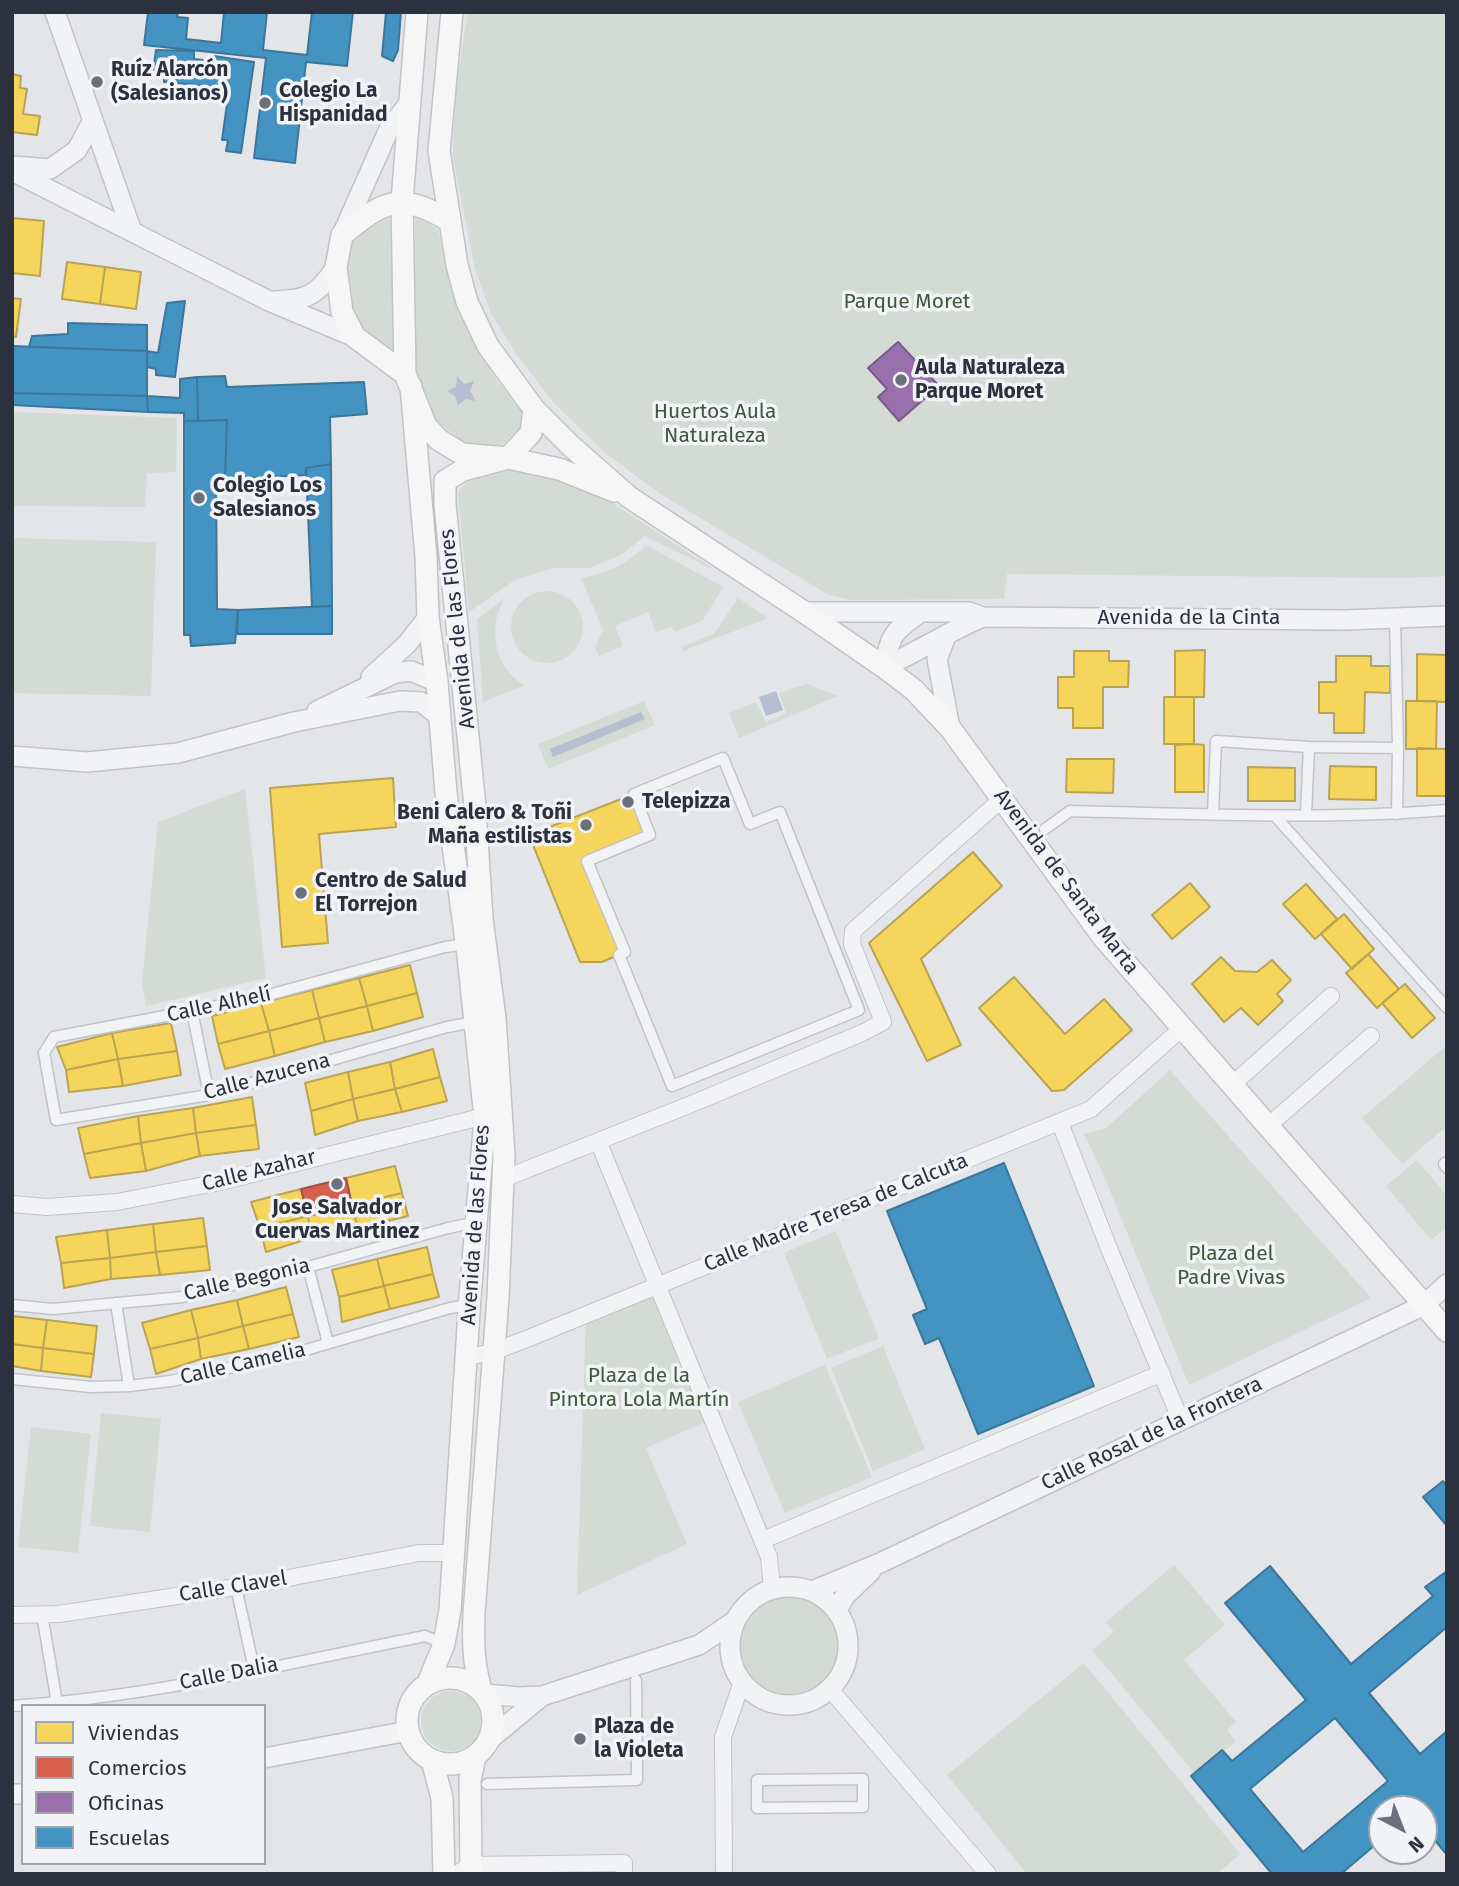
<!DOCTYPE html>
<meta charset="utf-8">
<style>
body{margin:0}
#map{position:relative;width:1459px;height:1886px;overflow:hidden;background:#e3e5e8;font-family:"Fira Sans",sans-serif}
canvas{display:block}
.frame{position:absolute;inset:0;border:14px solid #2c313f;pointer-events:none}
.legend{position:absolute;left:21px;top:1704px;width:245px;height:161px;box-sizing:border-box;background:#f1f3f6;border:2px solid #a2a5ad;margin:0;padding:9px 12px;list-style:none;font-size:21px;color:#2c313f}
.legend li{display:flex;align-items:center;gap:14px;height:35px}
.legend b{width:35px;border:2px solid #a2a5ad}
.north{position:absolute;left:1368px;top:1795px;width:70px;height:70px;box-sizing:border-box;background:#f1f3f6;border:2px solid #a2a5ad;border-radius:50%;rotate:138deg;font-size:19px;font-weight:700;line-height:28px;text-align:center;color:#2c313f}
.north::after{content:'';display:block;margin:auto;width:24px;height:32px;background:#6c707a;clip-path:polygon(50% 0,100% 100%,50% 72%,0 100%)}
</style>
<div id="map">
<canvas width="1459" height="1886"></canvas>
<div class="frame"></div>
<ul class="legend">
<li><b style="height:19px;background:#f6d55c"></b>Viviendas</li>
<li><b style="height:19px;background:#d6604d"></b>Comercios</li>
<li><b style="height:19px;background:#9970ab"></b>Oficinas</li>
<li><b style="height:19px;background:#4393c3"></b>Escuelas</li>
</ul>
<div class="north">N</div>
</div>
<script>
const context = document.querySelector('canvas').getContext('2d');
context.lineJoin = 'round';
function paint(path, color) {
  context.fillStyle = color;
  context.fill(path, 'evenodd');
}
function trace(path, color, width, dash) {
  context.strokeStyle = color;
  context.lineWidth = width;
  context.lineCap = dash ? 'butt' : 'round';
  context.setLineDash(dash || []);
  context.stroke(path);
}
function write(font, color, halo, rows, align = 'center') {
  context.font = font + ' "Fira Sans",sans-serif';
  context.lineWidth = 7;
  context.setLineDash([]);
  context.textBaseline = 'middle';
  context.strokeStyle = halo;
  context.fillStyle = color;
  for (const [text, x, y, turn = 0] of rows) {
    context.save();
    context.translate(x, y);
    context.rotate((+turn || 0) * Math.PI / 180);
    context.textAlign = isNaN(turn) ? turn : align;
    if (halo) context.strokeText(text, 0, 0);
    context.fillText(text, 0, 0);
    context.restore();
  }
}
paint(new Path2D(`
 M468 12H1447V576L1405 578 1007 574 1004 599 852 600 829 595 662 495 604 452 554 403 516 354 491 313 475 269 453 156 455 92Z
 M415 215 438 230 458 313 496 379 522 411V426L500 447 464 443 435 419 415 378Z
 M394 216 395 354C385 347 373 339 365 330 349 313 339 262 353 242 362 230 382 222 394 216Z
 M12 412 177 418 176 472 147 473 145 507 12 506Z
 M525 467 577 480 718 572 645 536 621 555 589 568H554L515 580 469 612 458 494C465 473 506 470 525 467Z
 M12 538 156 542 151 696 12 693Z
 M646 545 723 587 703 620 675 632 672 627 656 632 648 612 615 626 623 646 599 656 595 647 603 630 581 578C607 573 628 564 646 545Z
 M511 627a36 36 0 1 1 72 0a36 36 0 1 1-72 0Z
 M505 598C487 624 494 671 525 685L483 702 477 619Z
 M738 598 768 618 683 651 681 647 714 634Z
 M807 684 838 696 739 738 729 713 756 702 766 722 786 713 779 693Z
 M644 701 655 725 548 769 538 744Z
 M245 789 266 978 146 1006 142 982 158 822Z
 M1447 1045V1126L1402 1164 1362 1118Z
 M1170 1070 1371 1298 1189 1385 1104 1176 1084 1134 1105 1129Z
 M1417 1160 1447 1196V1227L1431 1240 1386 1186Z
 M836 1231 879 1338 827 1359 784 1253Z
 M658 1286 712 1419 646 1448 687 1544 577 1595 586 1315Z
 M883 1346 925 1449 873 1471 831 1368Z
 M825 1365 872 1477 785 1513 738 1402Z
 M101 1413 161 1419 150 1532 90 1526Z
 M31 1427 91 1434 78 1553 18 1547Z
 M1174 1565 1225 1625 1184 1660 1236 1722 1227 1730 1236 1741 1196 1775 1092 1650 1114 1632 1106 1622Z
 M739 1645a51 51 0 1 1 102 0a51 51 0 1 1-102 0Z
 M1084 1663 1240 1854 1217 1874H1027L947 1775Z
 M421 1721a30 30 0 1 1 60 0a30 30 0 1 1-60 0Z`), '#d3dbd4');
paint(new Path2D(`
 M457 376 464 384 474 381 470 391 476 401 466 399 458 405 455 396 447 391 456 387Z
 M776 691 783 710 766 716 759 697Z
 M641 712 645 719 553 757 550 749Z`), '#b5bfd0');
const homes = new Path2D(`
 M12 74 21 76 20 88 27 89 23 114 40 116 37 135 12 132Z
 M12 218 44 221 40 276 12 273Z
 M67 262 105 267 100 304 62 299Z
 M105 267 141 272 136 309 100 304Z
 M12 298 21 299 16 337 12 336Z
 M1205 650 1204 697H1175V651Z
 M1074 651H1109V661H1129L1128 687H1103V728H1073V708H1058V677H1074Z
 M1417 654 1447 655 1446 702 1417 701Z
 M1336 656H1371V666H1390V693L1365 692 1364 733H1334V713H1319V682H1336Z
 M1164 697H1194V744H1164Z
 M1406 701H1437L1436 749H1406Z
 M1194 744 1204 745V792H1175V745Z
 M1417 748 1446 749V796H1417Z
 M1067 759H1114L1113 793 1066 792Z
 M1330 766 1376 767V800L1329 799Z
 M1248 767 1295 768V801H1248Z
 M393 778 396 827 319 834 328 943 282 947 270 788Z
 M634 794 650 835 587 861 625 952 602 962H580L529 835Z
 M973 852 1002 886 921 959 961 1045 927 1061 869 943Z
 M1190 883 1210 907 1172 939 1152 915Z
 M1306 884 1337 919 1315 939 1283 904Z
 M1344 914 1374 949 1352 969 1321 934Z
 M1368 954 1399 989 1377 1008 1346 973Z
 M1221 957 1235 971 1257 972 1272 960 1291 980 1277 994 1283 1001 1258 1025 1241 1008 1224 1022 1192 984Z
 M410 965 417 993 367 1006 359 978Z
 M1014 977 1065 1034 1104 999 1132 1030 1064 1090 1052 1091 979 1008Z
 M359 978 367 1006 319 1018 312 990Z
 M1405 984 1435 1018 1412 1038 1382 1003Z
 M312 990 319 1018 269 1031 261 1003Z
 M417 993 423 1017 373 1031 367 1006Z
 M261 1003 269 1031 218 1044 212 1016Z
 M367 1006 373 1031 325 1042 319 1018Z
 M319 1018 325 1042 275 1056 269 1031Z
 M171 1023 177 1051 118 1059 112 1033Z
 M269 1031 275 1056 225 1069 218 1044Z
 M112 1033 118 1059 66 1070 57 1047Z
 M433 1049 440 1077 395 1089 390 1062Z
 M177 1051 181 1075 123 1086 118 1059Z
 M118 1059 123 1086 69 1092 66 1070Z
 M390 1062 395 1089 353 1099 348 1072Z
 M348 1072 353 1099 311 1111 305 1083Z
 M440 1077 447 1101 402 1112 395 1089Z
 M395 1089 402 1112 358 1121 353 1099Z
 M252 1097 256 1125 196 1133 193 1108Z
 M353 1099 358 1121 315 1135 311 1111Z
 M193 1108 196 1133 141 1143 138 1116Z
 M138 1116 141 1143 84 1154 78 1128Z
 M256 1125 259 1149 200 1156 196 1133Z
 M196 1133 200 1156 146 1171 141 1143Z
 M141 1143 146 1171 90 1178 84 1154Z
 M395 1166 402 1193 352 1205 346 1178Z
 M301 1189 308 1216 260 1228 251 1202Z
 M402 1193 408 1216 358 1228 352 1205Z
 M352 1205 358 1228 311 1238 308 1216Z
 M308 1216 311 1238 266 1252 260 1228Z
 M203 1218 207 1246 156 1252 153 1224Z
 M153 1224 156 1252 110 1258 107 1230Z
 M107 1230 110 1258 61 1263 56 1237Z
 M207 1246 210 1270 160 1275 156 1252Z
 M427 1247 433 1274 384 1286 377 1259Z
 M156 1252 160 1275 111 1279 110 1258Z
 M110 1258 111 1279 64 1288 61 1263Z
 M377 1259 384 1286 339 1297 332 1270Z
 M433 1274 439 1297 390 1309 384 1286Z
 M384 1286 390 1309 342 1322 339 1297Z
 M286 1287 293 1314 243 1326 237 1300Z
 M237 1300 243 1326 198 1338 191 1310Z
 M191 1310 198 1338 150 1349 142 1323Z
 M293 1314 299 1337 249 1349 243 1326Z
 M12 1316 47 1320 43 1348 12 1344Z
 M47 1320 97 1326 94 1354 43 1348Z
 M243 1326 249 1349 201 1359 198 1338Z
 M198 1338 201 1359 156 1374 150 1349Z
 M12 1344 43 1348 41 1371 12 1366Z
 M43 1348 94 1354 91 1377 41 1371Z`);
paint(homes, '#f6d55c');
trace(homes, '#b9a453', 2);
const shops = new Path2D(`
 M346 1178 352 1205 308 1216 301 1189Z`);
paint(shops, '#d6604d');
trace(shops, '#a35249', 2);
const offices = new Path2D(`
 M898 342 939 386 899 421 878 397 887 389 868 368Z`);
paint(offices, '#9970ab');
trace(offices, '#785d8b', 2);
const schools = new Path2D(`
 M148 12H178L177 17 188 18 186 39 221 43 224 12H267L263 50 307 55 312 12H353L347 66 306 62 295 163 254 158 266 58 144 45Z
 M386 12H401L398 50 393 61 382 56Z
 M156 50 194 51V59L212 61 214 56 254 62 241 153 226 151 228 140H222L227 104 224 94 217 87 164 82V74L153 72Z
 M185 301 175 377 156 375V369L147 367V351L158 353 167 303Z
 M68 323 147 325V351L29 347 32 336 68 334Z
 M12 346 147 351V396L12 393Z
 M225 376 227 387 364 382 367 414 330 417 331 464 306 468 305 475 225 479 227 420 198 421 197 377Z
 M197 377 198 421H184V413L148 412 147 396 180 398V379Z
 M12 393 147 396 148 412 12 405Z
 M227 420 225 479 216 477 217 609 238 610 235 643 191 646 190 635H184V421Z
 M331 464 332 606 312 607 306 468Z
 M332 606V634H237L238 610Z
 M1004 1163 1094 1386 978 1434 939 1338 925 1344 913 1315 927 1309 887 1211Z
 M1443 1481 1447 1486V1526L1423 1497Z
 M1270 1566 1351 1664 1433 1596 1425 1587 1447 1571V1627L1369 1693 1420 1754 1447 1731V1855L1424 1827V1809H1382V1839L1341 1874H1272L1191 1776 1222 1750 1232 1761 1306 1700 1225 1603ZM1335 1718 1388 1781 1303 1852 1250 1789Z`);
paint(schools, '#4393c3');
trace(schools, '#3c769b', 2);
const pedestrian = new Path2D(`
 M1395 619 1398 748
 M1309 747 1398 748 1397 814
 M723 758 750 824 780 812 859 1010 672 1086 619 955 625 952 587 861 650 835 634 794Z
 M1213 814 1216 741 1309 747 1306 815
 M1275 816 1447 1008
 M1045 829 1070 811C1196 814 1322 820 1447 810
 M467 944 445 947 250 1000 54 1037 44 1053 56 1120 209 1095 447 1027 475 1022
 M192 1011 209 1095
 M1447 1162 1444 1164 1447 1168
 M308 1267 328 1343
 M116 1303 129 1386
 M12 1305 53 1309 183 1297 308 1267 448 1228 477 1222
 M12 1379 91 1387 129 1386 171 1381 292 1354 450 1308 470 1305
 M236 1587 254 1669
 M42 1614 57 1703
 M12 1706C151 1697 289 1663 425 1636L444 1644
 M863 1779V1807L757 1808V1780Z
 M487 1784 637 1780 636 1680`);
const minor = new Path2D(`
 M1232 1085 1331 996
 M1060 1123 1110 1251 1181 1421
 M1268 1126 1371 1036
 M598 1141 769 1557 772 1589
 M503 1179 689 1105 862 1033 883 1022 852 944 853 931 1002 799
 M12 1204 47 1207 117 1202 220 1182 493 1114
 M467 1357 493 1352 529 1338 1091 1109 1182 1028
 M763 1540 1162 1373
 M12 1615 59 1614 262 1583 419 1553H454
 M830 1689 988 1874
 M456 1874 471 1865 624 1863V1874
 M724 1874 723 1737 742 1682`);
const tertiary = new Path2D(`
 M55 12 131 229
 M13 166 50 169 77 150 92 122
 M12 171 269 301 355 337
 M342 235 389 129 410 102
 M274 301C307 300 317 296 336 267
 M804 612H969L983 617 1345 620 1447 616
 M947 634 937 659 950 728
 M884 667C918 652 949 631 983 617
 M884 667C891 634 892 633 919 613
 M371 677 407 644 428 617
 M317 711 395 673 411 671 437 682
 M12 756 87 762 178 753 294 722 400 701 421 702 439 716
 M730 1646a59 59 0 1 1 118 0a59 59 0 1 1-118 0Z
 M812 1591 880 1563 1397 1318 1424 1305 1447 1284
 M837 1610 845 1596 871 1571
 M485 1694 520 1697 542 1696 699 1645 736 1620
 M490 1739 542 1696
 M264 1758 408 1731
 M12 1794H23`);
const secondary = new Path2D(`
 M417 12 402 201 405 374 426 426 439 440 462 454 508 458 559 469 614 491
 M452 12 439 151 457 265 467 302 488 346 534 409 571 446 629 497 804 612 884 667 914 690 950 728 1103 937 1447 1331
 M405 374 355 337 342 312 336 267 342 235C384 201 399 191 448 220
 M411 386 426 557 428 617 437 682 446 793 468 956 485 1118 470 1296 450 1610 444 1644 428 1683
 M407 1721a43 43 0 1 1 86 0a43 43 0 1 1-86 0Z
 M481 1690C473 1663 473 1640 474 1613L498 1297 504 1155 495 1018 482 919 475 807 445 504V481L463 470 508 458 531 433 534 409
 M432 1760 442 1798 444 1874
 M471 1874 470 1780 475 1756`);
trace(pedestrian, '#c2c3c6', 13);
trace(minor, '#c2c3c6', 18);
trace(tertiary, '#c2c3c6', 22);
trace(secondary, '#c2c3c6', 24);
trace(pedestrian, '#f2f3f5', 10);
trace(minor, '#f2f3f5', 16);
trace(tertiary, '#f2f3f5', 19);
trace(secondary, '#f6f6f7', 21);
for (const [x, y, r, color] of [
 [97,82,7,"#6c707a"],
 [265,103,7,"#6c707a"],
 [901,380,7,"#6c707a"],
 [199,498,7,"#6c707a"],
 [628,802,7,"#6c707a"],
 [586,825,7,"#6c707a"],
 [301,893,7,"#6c707a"],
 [337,1184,7,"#6c707a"],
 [580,1739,7,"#6c707a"]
]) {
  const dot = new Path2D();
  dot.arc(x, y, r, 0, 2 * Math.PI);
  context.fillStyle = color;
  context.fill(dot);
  trace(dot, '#f1f3f6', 2.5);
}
write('bold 21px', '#2c313f', '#f1f3f6', [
 ["Ruíz Alarcón",111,70],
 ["(Salesianos)",111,94],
 ["Colegio La",279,91],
 ["Hispanidad",279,115],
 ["Aula Naturaleza",915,368],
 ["Parque Moret",915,392],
 ["Colegio Los",213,486],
 ["Salesianos",213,510],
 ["Telepizza",642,802],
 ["Beni Calero & Toñi",572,813,"right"],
 ["Maña estilistas",572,837,"right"],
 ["Centro de Salud",315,881],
 ["El Torrejon",315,905],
 ["Jose Salvador",337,1208,"center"],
 ["Cuervas Martinez",337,1232,"center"],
 ["Plaza de",594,1727],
 ["la Violeta",594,1751]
], 'left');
write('21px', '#3e593b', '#f1f3f6', [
 ["Parque Moret",907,302],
 ["Huertos Aula",715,412],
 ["Naturaleza",715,436],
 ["Plaza del",1231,1254],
 ["Padre Vivas",1231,1278],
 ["Plaza de la",639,1376],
 ["Pintora Lola Martín",639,1400]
]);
write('21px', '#2c313f', '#f1f3f6', [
 ["Avenida de la Cinta",1189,618],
 ["Avenida de las Flores",458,629,-96],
 ["Avenida de Santa Marta",1066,882,53],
 ["Calle Alhelí",219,1005,-12],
 ["Calle Azucena",267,1077,-15],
 ["Calle Azahar",259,1171,-14],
 ["Calle Madre Teresa de Calcuta",836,1213,-22],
 ["Avenida de las Flores",476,1225,-86],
 ["Calle Begonia",247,1280,-13],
 ["Calle Camelia",243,1364,-13],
 ["Calle Rosal de la Frontera",1152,1434,-25],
 ["Calle Clavel",233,1587,-9],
 ["Calle Dalia",229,1674,-11]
]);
</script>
